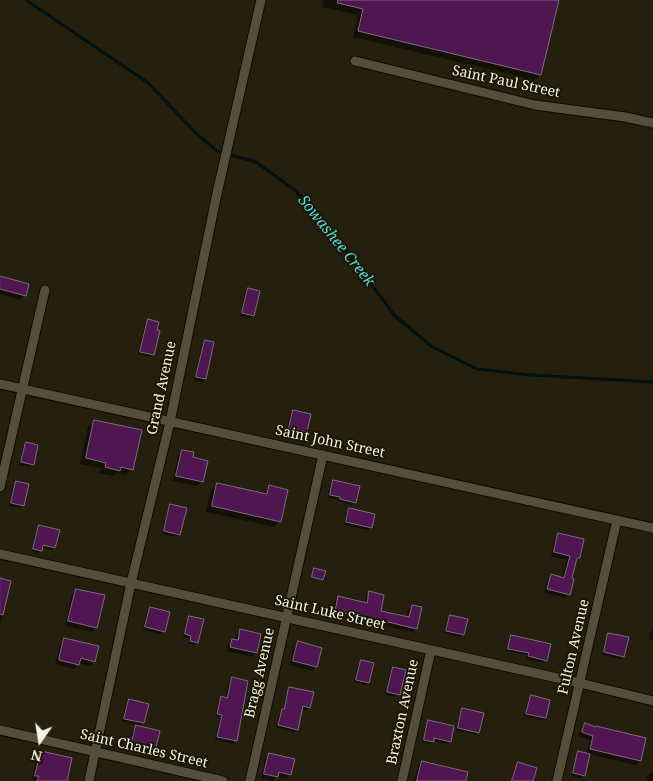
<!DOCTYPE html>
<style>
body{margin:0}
#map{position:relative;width:653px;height:781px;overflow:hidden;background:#24200d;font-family:"Noto Serif",serif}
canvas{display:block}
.north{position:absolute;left:15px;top:716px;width:50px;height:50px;-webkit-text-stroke:4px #1b1705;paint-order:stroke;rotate:193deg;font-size:14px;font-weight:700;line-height:20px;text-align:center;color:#f7f5e9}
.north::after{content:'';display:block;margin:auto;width:18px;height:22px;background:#f7f5e9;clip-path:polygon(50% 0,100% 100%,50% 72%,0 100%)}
</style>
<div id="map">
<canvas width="653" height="781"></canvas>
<div class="north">N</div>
</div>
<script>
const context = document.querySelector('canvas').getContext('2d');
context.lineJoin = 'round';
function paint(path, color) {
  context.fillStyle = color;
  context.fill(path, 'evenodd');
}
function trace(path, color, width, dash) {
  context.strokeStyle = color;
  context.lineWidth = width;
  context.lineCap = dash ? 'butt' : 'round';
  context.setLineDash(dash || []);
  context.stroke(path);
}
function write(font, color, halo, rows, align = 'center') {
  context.font = font + ' "Noto Serif",serif';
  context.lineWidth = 4;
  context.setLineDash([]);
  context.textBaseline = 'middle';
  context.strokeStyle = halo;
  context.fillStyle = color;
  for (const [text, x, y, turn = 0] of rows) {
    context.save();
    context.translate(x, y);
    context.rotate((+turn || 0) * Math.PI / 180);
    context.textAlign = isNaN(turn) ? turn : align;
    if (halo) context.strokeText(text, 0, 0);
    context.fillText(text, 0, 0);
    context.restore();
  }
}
paint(new Path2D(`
 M324 0H558L540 74 534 80 353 37 358 15 322 7Z
 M0 278 25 295 20 300 0 294Z
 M248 289 253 316 250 318 240 316 245 292Z
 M148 321 155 331 153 354 151 357 138 354 145 324Z
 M205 342 213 343 205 379 202 382 194 380 203 344Z
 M293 411 306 431 303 434 287 430 290 414Z
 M95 421 132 469 126 475 116 473 113 476 99 473 101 468 80 464 88 427Z
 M26 444 37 446 32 465 30 467 19 465 23 447Z
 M183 451 191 458 206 462 201 482 197 486 173 481 178 456Z
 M333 481 355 502 352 505 338 501V500L328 497 331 484Z
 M16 483 23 505 20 508 9 506 13 485Z
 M217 484 263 495V493L269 487 280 521 274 527 206 512 211 490Z
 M171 505 179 534 177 537 162 534 168 508Z
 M349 510 371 528 368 530 344 525 346 512Z
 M40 526 54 547 52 550 41 548 38 553 31 551 37 529Z
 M559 535 579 558 575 561 569 594 565 598 544 593 548 579 551 576 562 578 567 560 551 556 555 538Z
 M0 579 10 582 0 628Z
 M76 590 96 627 92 632 65 626 72 594Z
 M370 593 379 612 406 618 408 610 412 606 416 628 413 632 382 625 379 628 360 624 361 621 332 614 335 601 339 598 365 604 366 596Z
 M150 609 164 631 161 634 143 630 147 611Z
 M451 616 463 634 460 637 444 633 448 619Z
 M190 617 197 642 194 645 188 644 189 638 183 637 187 620Z
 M652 629H653V640L649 639Z
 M241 630 256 653 251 657 227 651 228 645 233 640 235 641 236 635Z
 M609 634 623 657 620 659 602 655 606 637Z
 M511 637 546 660 543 663 526 659 527 655 506 651 509 640Z
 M64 639 94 661 90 666 79 663 74 669 55 664 60 644Z
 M298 643 316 667 312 671 289 665 294 647Z
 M361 661 368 682 366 685 354 682 358 664Z
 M393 669 399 694 396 697 385 694 390 672Z
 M232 679 247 682 235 741 233 744 215 739 220 717 215 716 219 701 222 698 225 699 229 681Z
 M290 688 309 707 306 710 301 709 297 729 294 732 276 728 279 713 283 710 287 691Z
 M531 697 545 718 542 720 524 716 528 699Z
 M129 700 143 723 139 727 159 732 154 751 150 755 128 750 132 731 138 725 122 721 126 703Z
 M463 710 478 732 476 735 456 730 460 712Z
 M429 722 450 741 447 744 433 741 430 744 422 742 426 724Z
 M585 725 640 760 636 765 589 754 584 775 581 778 571 776 576 756 579 753 586 755 590 740 578 736 581 729Z
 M41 753 65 781H35L32 779 37 757Z
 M270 755 290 775 286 779 276 777 272 781 261 778 265 759Z
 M422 762 465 781H414L418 766Z
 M518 764 531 781H511L516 766Z
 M652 772H653V781H646L647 776Z`), '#0007');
trace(new Path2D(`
 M26 0 147 82 198 135 217 151 256 162 296 191 334 234 395 316 431 346 477 369 531 375 653 382`), '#021011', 3);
const building = new Path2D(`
 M338 0H559L541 75 358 31 363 9 338 3Z
 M0 276 29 284 26 296 0 289Z
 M248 288 260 291 254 316 242 313Z
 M148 319 159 322 157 330 160 331 154 355 140 352Z
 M205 340 214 342 206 379 196 377Z
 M293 410 311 414 307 432 289 428Z
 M94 420 142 430 133 470 121 467 120 471 105 467 106 463 86 458Z
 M26 442 38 445 34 465 21 462Z
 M182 450 194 452 193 457 208 461 203 482 176 476Z
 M333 480 360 486 356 503 340 499V497L330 495Z
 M16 481 29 484 24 506 11 503Z
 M217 483 267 494 269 485 288 490 281 522 212 506Z
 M170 504 187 508 180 535 164 531Z
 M349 508 375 514 372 528 346 522Z
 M39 525 60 530 55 548 43 545 42 551 33 549Z
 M558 533 584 539 580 558H577L572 578 574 579 570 595 547 589 551 574 564 578 570 556 554 552Z
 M314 568 326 571 323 580 312 577Z
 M0 578 11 581 3 615 0 614Z
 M76 589 105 595 97 628 68 621Z
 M369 591 384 595 381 611 409 617 412 605 422 607 417 629 384 621 383 625 363 620V618L335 611 338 596 367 603Z
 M150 607 170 612 165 632 145 627Z
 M450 615 468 619 464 635 446 631Z
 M189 616 204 619 198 643 190 641 191 636 185 634Z
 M240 629 261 634 257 653 230 647 232 639 238 640Z
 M608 633 629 637 624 657 604 652Z
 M511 635 551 644 547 661 528 656 529 653 508 649Z
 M64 638 99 646 95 662 81 658 79 665 59 660Z
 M298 641 322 648 317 667 293 661Z
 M361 660 374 663 369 683 356 680Z
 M393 667 406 670 400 695 387 692Z
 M232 677 248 681 237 741 217 737 222 715 217 714 221 696 227 698Z
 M289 687 314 692 310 708 303 706 298 730 278 725 282 709H284Z
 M531 695 550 700 546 718 526 714Z
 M129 699 149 704 144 723 124 719Z
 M462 708 484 713 479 733 458 728Z
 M428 720 454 726 451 742 434 738V742L424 740Z
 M585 723 595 727 596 726 646 738 641 761 590 749 593 736 582 732Z
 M136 725 160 731 155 751 131 746Z
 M41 751 72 758 67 781H37L39 776H35Z
 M578 751 590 754 585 776 573 773Z
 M269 753 295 759 291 775 279 772 278 777 264 774Z
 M422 761 468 772 466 781H417Z
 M518 762 537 768 533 781H512Z`);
paint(building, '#501652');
trace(building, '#7d6c7d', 1);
const street = new Path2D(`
 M355 61 535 105 625 117 653 123
 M0 384 653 528
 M0 487 45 290
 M0 554 580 683 653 701
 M0 730 223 781
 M89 781 131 583 170 422 216 198 261 0
 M250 781 323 455
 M402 781 431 650
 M557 781 617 520`);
trace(street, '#0e0a00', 11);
trace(street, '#534f3a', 9);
write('14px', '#f7f5e9', '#1b1705', [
 ["Saint Paul Street",506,82,12],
 ["Grand Avenue",162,388,-78],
 ["Saint John Street",330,442,12],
 ["Saint Luke Street",330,613,13],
 ["Fulton Avenue",574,647,-77],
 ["Bragg Avenue",260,673,-77],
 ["Braxton Avenue",403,712,-78],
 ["Saint Charles Street",144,749,13]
]);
write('italic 15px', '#51dce2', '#1b1705', [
 ["Sowashee Creek",336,241,51]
]);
</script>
